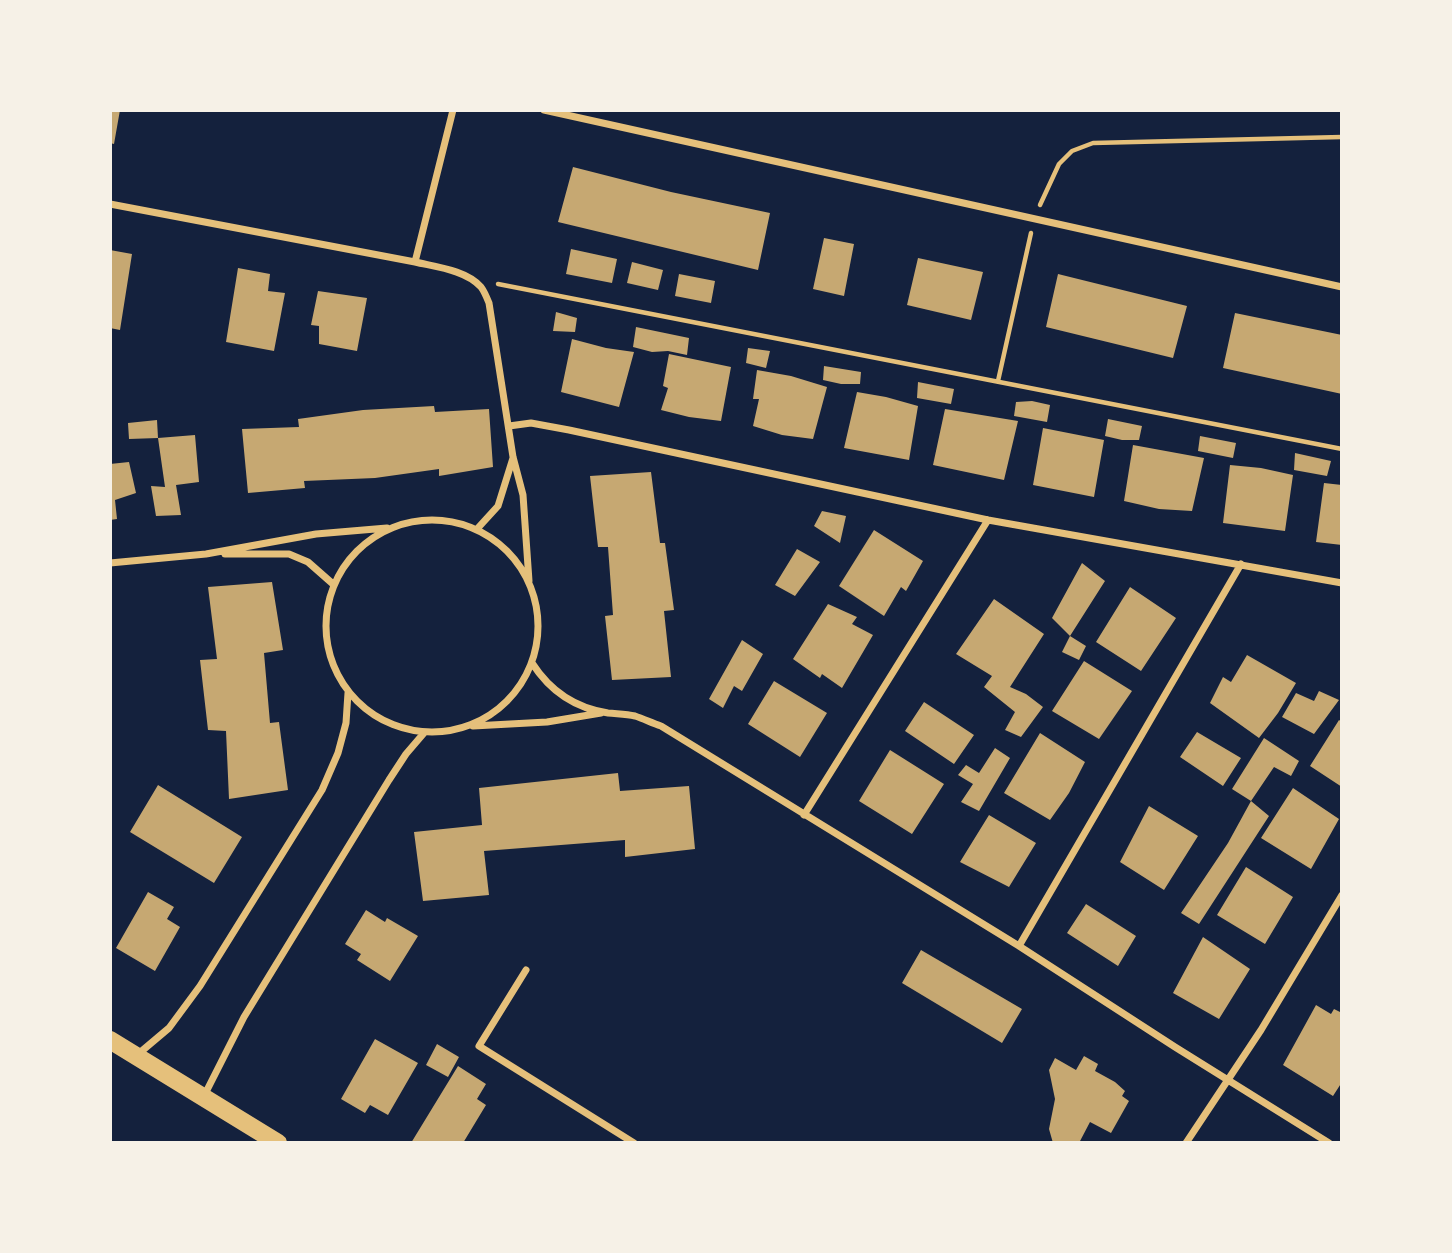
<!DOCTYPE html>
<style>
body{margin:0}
#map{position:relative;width:1452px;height:1253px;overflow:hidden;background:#14213d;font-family:Poppins,sans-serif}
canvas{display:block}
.frame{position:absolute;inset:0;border:112px solid #f6f1e7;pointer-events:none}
</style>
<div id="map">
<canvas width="1452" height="1253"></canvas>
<div class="frame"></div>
</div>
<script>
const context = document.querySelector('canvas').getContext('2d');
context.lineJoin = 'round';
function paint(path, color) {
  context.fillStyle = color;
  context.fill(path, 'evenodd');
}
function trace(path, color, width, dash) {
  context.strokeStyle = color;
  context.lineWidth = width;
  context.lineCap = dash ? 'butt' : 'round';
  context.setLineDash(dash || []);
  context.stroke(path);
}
paint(new Path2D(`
 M110 110H120L114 144 110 143Z
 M573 167 671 192 770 213 758 270 558 222Z
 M824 238 854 244 844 296 813 289Z
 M571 249 617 259 612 283 566 274Z
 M110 250 132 254 120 330 110 328Z
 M918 258 983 272 971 320 907 305Z
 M632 262 663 270 658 290 627 283Z
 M238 268 270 274 268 291 285 293 274 351 226 342Z
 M679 274 715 281 711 303 675 296Z
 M1058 274 1187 306 1173 358 1046 327Z
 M318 291 367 298 357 351 319 344V326L311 325Z
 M556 312 577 318 575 332 553 331Z
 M1235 313 1342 335V394L1223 368Z
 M636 327 689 338 687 355 668 351 652 352 633 347Z
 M572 339 606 348 634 352 619 407 561 392Z
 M748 348 770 351 766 368 746 363Z
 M669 354 731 367 721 421 689 417 661 410 668 388 663 386Z
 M824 366 861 372 860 384H841L823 380Z
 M757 370 791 376 827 387 813 439 782 435 753 426 759 399H753Z
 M918 382 954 389 951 404 917 398Z
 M857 392 886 397 918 406 909 460 844 448Z
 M1032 401 1050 405 1047 422 1014 416 1016 402Z
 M434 406 435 412 489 409 493 467 439 476V469L375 478 304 481 305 488 248 493 242 429 299 427 298 419 363 410Z
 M945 409 1018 421 1004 480 933 465Z
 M1108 419 1142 426 1139 440H1122L1105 436Z
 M157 420 158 438 129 439 128 423Z
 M1043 428 1104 440 1094 497 1033 485Z
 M195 435 199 482 176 485 181 515 156 516 151 486 165 487 158 438Z
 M1200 436 1236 443 1233 458 1198 451Z
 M1133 445 1204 458 1192 511 1159 509 1124 501Z
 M1295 453 1331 461 1327 476 1294 470Z
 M129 462 136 493 115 500 117 519 110 520V464Z
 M1230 465 1261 468 1293 475 1285 531 1223 523Z
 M651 472 660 543H665L674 610 664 611 671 677 612 680 605 616 613 615 608 547H598L590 476Z
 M1324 483 1342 485V545L1316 542Z
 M822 511 846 516 840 543 814 526Z
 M874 530 923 561 906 591 901 587 884 616 839 586Z
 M797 549 820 562 795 596 775 585Z
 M1082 563 1105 581 1070 636 1052 618Z
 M272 582 283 650 264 653 270 723 279 722 288 790 229 799 226 731 208 730 200 660 217 659 208 587Z
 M1130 587 1176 618 1141 671 1096 642Z
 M994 599 1044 634 1010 687 1026 694 1043 707 1021 737 1005 730 1015 712 984 687 992 676 956 654Z
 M828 604 857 617 852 624 873 635 842 688 822 674 820 678 793 659Z
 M1070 636 1086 646 1079 660 1062 652Z
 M742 640 763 654 742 691 734 686 723 708 709 699Z
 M1247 655 1296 683 1278 713 1259 738 1210 703 1223 677 1231 682Z
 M1084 661 1132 691 1099 739 1052 711Z
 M774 681 827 713 800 757 748 724Z
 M1319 691 1339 700 1314 734 1282 717 1296 693 1314 701Z
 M924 702 974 735 954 764 905 731Z
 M1339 720 1342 722V787L1310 766Z
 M1197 732 1241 758 1223 786 1180 757Z
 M1040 733 1085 762 1069 793 1050 820 1004 793Z
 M1264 738 1299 761 1291 776 1274 767 1251 801 1269 816 1199 924 1181 913 1228 843 1251 801 1232 789Z
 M995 748 1010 758 979 811 961 802 973 784 958 775 966 765 979 773Z
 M890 750 944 784 912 834 859 801Z
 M618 773 620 791 689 786 695 849 625 857V840L484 851 489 895 423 901 414 832 482 825 479 788Z
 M158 785 242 837 214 883 130 832Z
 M1293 788 1339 819 1311 869 1261 838Z
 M1149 806 1198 836 1164 890 1120 862Z
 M989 815 1036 843 1009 887 960 862Z
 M1246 867 1293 897 1265 944 1217 915Z
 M148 892 174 907 167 919 180 927 155 971 116 948Z
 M1086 904 1136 936 1118 966 1067 933Z
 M366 910 385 922 387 918 418 936 390 981 357 960 361 954 345 944Z
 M1203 937 1250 969 1219 1019 1173 993Z
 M921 950 1022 1009 1002 1043 902 983Z
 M1316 1005 1331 1014 1334 1009 1342 1013V1082L1333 1096 1283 1065Z
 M375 1039 418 1063 388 1115 370 1105 365 1113 341 1099Z
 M437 1044 459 1057 448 1077 426 1065Z
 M1084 1056 1098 1064 1095 1071 1115 1082 1125 1091 1122 1096 1129 1101 1111 1133 1090 1122 1079 1143H1053L1049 1129 1055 1099 1049 1070 1055 1058 1076 1070Z
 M458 1066 486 1084 477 1099 486 1105 463 1143H411Z`), '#c6a872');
trace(new Path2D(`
 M1040 205 1059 164 1072 151 1093 143 1342 137
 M498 284 1342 449
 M998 381 1031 233`), '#e5c07b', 4.5);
trace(new Path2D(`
 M544 110 1342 287
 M110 204 415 262C436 267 466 270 481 287 484 291 487 298 489 303L513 457 523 495 529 581
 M415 262 453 110
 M509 426 531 423 569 430 988 520 1342 583
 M326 626a106 106 0 1 1 212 0a106 106 0 1 1-212 0Z
 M477 529 498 506 513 458
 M225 554H289L308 562 333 584
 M110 563 206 554 316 534 387 528
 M532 663C550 691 574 708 608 713 617 714 626 714 635 716 644 719 652 723 661 726L1019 946 1175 1047 1329 1143
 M473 726 547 722 601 713
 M804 815 988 520
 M1019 946 1241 564
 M526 970 479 1046 634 1143
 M137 1055 169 1028 200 986 322 790 338 753 346 723 348 693
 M204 1096 244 1017 389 780 406 754 424 733
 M1186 1143 1261 1030 1342 895`), '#e5c07b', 7);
trace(new Path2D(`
 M110 1040 278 1143`), '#e5c07b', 18);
</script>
